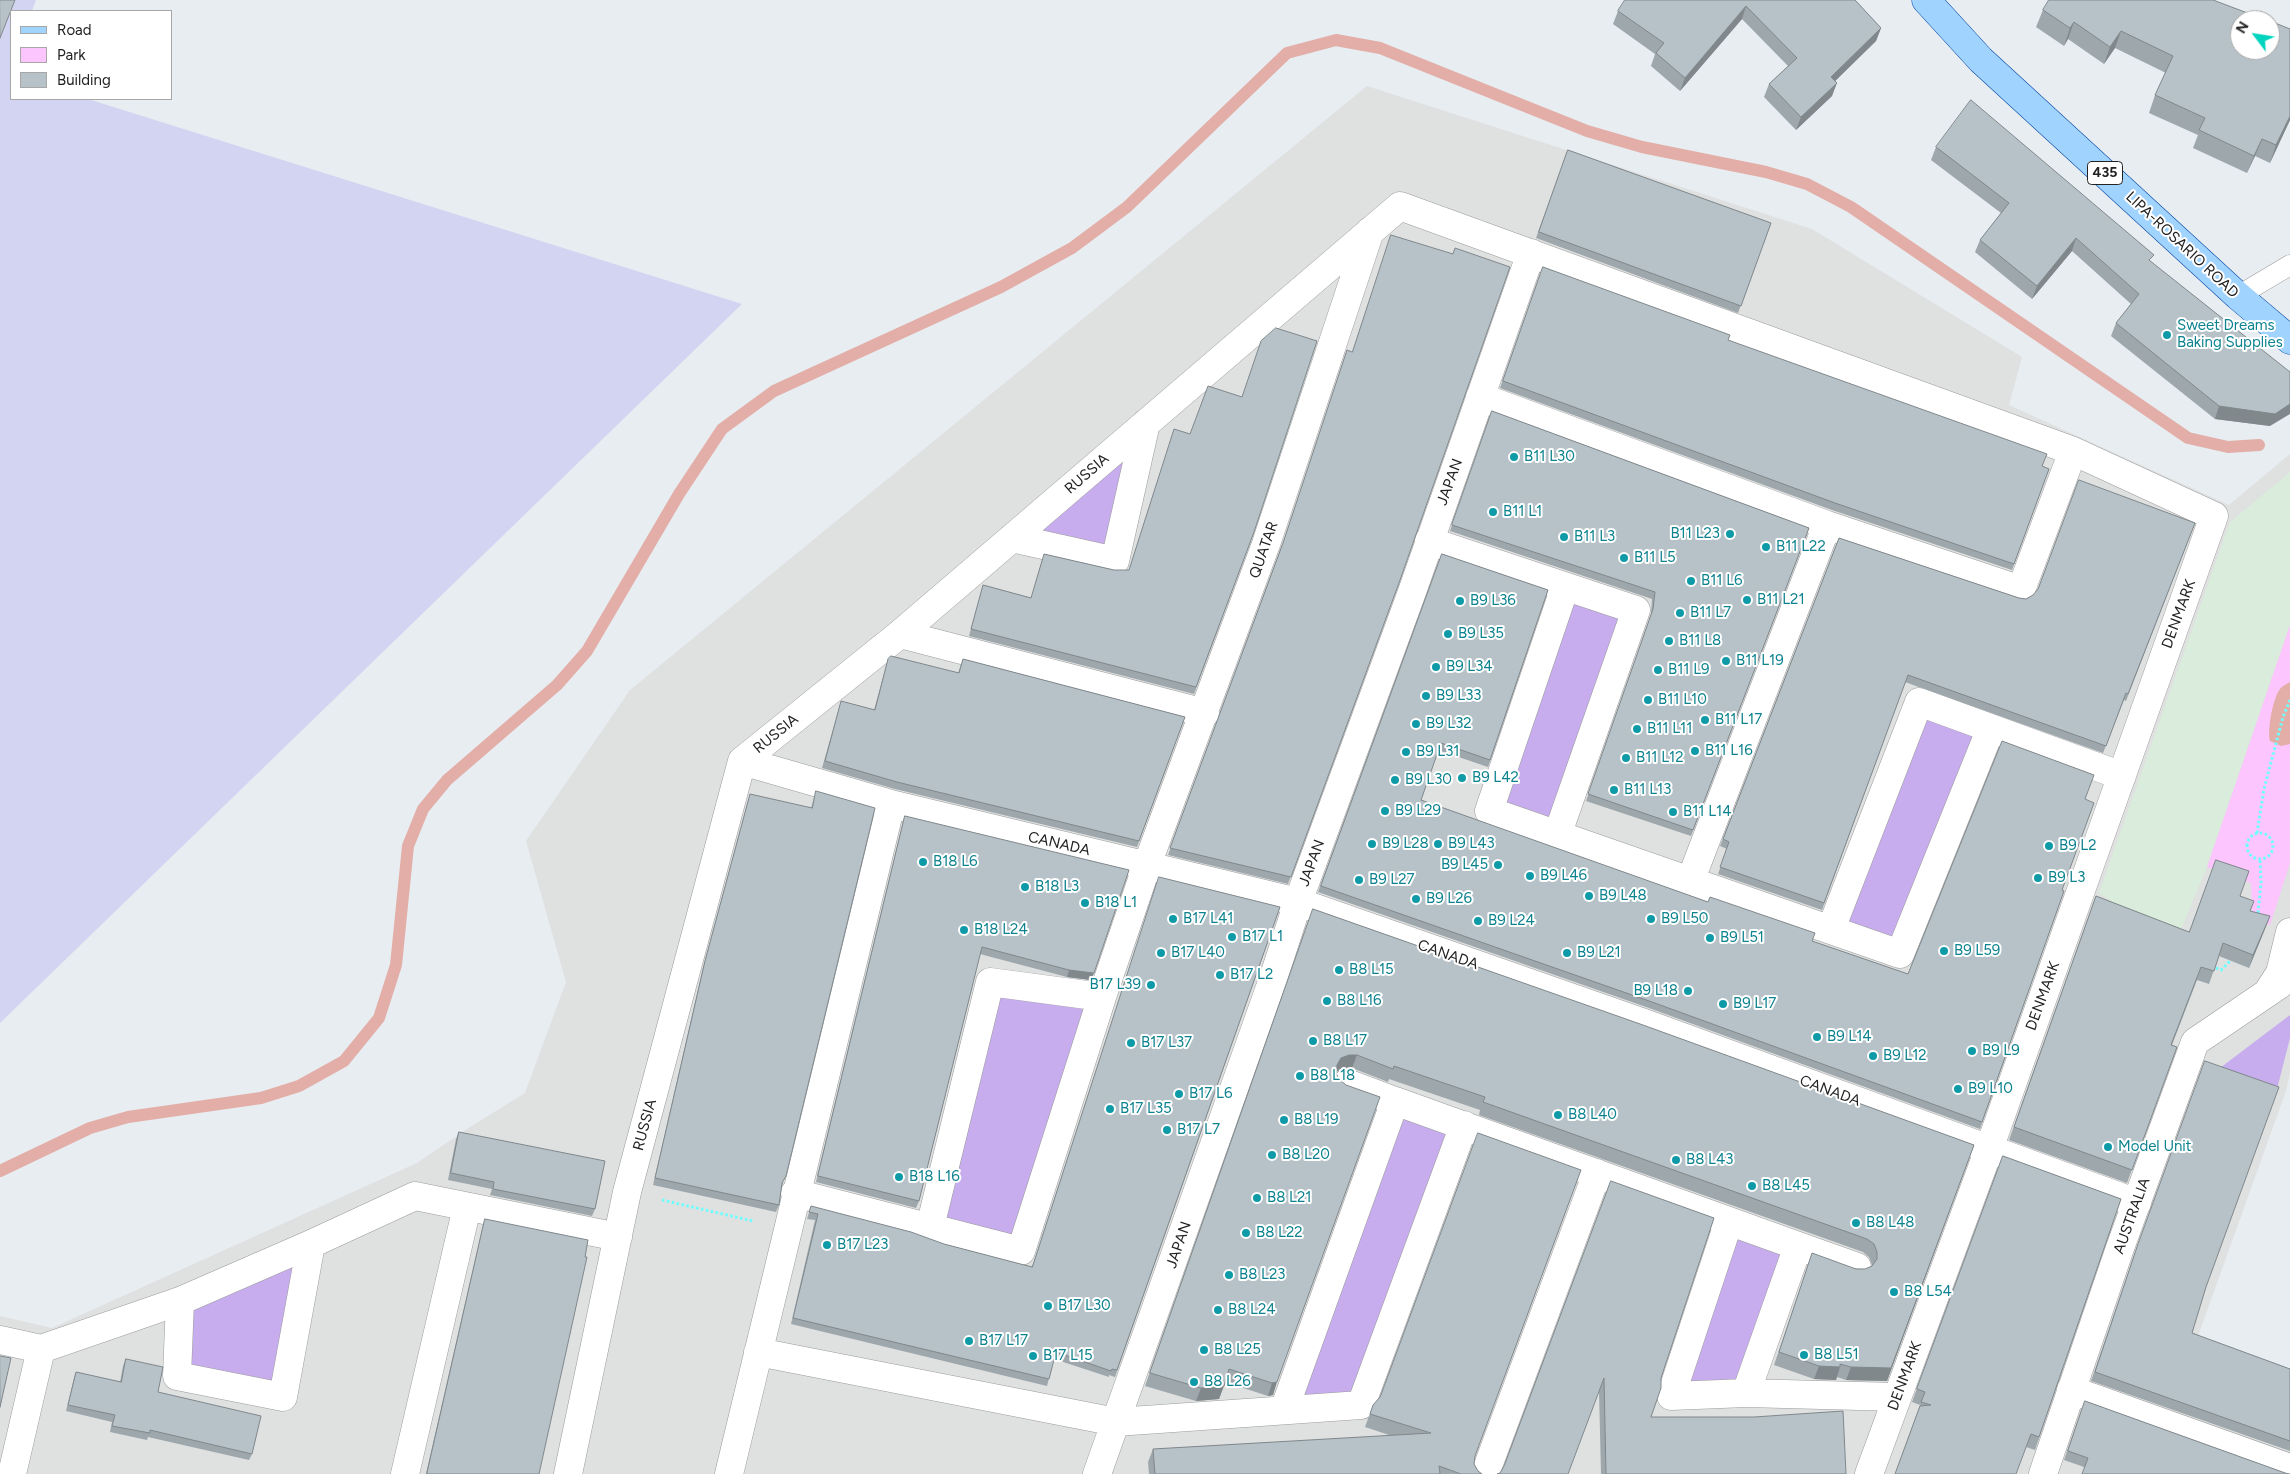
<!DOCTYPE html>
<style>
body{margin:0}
#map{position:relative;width:2290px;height:1474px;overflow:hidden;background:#e8edf2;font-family:Figtree,sans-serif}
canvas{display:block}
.legend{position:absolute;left:10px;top:10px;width:162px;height:90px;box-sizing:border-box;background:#fff;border:1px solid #a7a7a7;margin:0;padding:6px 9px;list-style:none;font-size:15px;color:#222}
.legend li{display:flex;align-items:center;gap:10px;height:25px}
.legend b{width:25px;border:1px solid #a7a7a7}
.north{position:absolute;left:2230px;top:10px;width:50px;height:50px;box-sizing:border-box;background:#fff;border:1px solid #a7a7a7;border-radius:50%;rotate:301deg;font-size:14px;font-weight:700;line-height:20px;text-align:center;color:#222}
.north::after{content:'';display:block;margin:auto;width:18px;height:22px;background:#00d4be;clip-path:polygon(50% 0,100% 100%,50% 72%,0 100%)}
</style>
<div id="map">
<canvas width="2290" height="1474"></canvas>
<ul class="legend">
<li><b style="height:6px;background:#a1d3ff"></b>Road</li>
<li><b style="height:14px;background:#fcc5fd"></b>Park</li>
<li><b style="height:14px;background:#b7c2c8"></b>Building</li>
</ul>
<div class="north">N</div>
</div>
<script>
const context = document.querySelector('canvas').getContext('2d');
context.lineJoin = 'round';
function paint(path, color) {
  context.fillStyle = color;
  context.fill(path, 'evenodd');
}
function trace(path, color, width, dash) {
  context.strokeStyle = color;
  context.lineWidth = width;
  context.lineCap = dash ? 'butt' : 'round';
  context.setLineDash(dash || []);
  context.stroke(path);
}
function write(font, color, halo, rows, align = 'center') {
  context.font = font + ' Figtree,sans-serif';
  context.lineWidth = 4;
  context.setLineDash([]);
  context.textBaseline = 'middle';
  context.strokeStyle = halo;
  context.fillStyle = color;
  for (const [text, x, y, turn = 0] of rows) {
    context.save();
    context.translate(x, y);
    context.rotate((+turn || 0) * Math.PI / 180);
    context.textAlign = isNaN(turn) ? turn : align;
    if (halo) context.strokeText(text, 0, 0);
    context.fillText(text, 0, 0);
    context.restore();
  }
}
paint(new Path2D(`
 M1367 86 1812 229 2022 357 2009 405 2229 505 2290 454V1073L2286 1091 2198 1336 2290 1371V1474H0V1316L52 1328 417 1163 470 1127 525 1093 566 982 526 841 630 690Z`), '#dfe0e0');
paint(new Path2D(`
 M2290 472V625L2207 867 2175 944 2099 893 2230 522Z`), '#daecdb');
paint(new Path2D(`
 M0 0H36L32 11H11V99H88L742 304 0 1023Z`), '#d3d4f1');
paint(new Path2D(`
 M1146 423 1115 561 1012 538Z
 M1565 587 1636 610 1558 833 1489 811Z
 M1919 702 1991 728 1900 954 1831 929Z
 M990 982 1102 997 1021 1251 930 1227Z
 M2290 1015V1038L2277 1089 2220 1068Z
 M1395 1101 1464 1125 1361 1405 1284 1410Z
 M1729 1221 1798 1246 1746 1393 1671 1396Z
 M311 1244 283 1397 177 1376 180 1301Z`), '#c7acee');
paint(new Path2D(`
 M2290 625V863L2270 925 2256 920 2252 911 2251 883 2207 867Z`), '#fcc5fd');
paint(new Path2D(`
 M2290 682V744L2281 746 2270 741C2267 730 2273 698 2280 689 2282 686 2287 684 2290 682Z`), '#e2aea7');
trace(new Path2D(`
 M0 1171 90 1128 128 1117 261 1098 299 1086 344 1061 379 1018 396 965 408 846 423 809 447 780 557 685 587 651 679 494 722 429 774 391 1001 287 1072 248 1127 207 1287 53 1336 40 1380 48 1587 131 1642 147 1766 172 1807 184 1851 207 2188 438 2228 447 2259 445`), '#e2aea7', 12);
const service = new Path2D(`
 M2238 296 2290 265`);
const minor = new Path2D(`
 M1480 397 1827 525 2021 590 2073 451
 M1012 538 1115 561 1146 423
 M1429 541 1636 610 1558 833
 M1565 587 1489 811 1900 954 1991 728
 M900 634 1205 713
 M742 761 891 804 1298 902 1644 1023 2137 1203
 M1691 879 1827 525
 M1831 929 1919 702 2122 776
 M2269 990 2280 973 2290 932
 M1347 1083 1395 1101
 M795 1193 1021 1251 1102 997 1147 865 1266 544 1370 231
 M1729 1221 1671 1396 1746 1393 1897 1397
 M930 1227 990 982 1102 997
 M1798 1246 1857 1267
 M180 1301 177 1376 283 1397 311 1244
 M0 1340 41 1349
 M758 1352 1116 1422 1361 1405 1464 1125
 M2071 1390 2290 1468
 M1284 1410 1395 1101 1798 1246 1746 1393
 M12 1474 41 1349 180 1301 311 1244 415 1196 618 1237
 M405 1474 467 1207
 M568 1474 627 1192 742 761 900 634 1400 206 2073 451 2214 516 1989 1149 1869 1474
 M729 1474 891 804
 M1097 1474 1273 979 1298 902 1412 592 1531 253
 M1485 1474 1597 1173
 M2043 1474 2120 1248 2195 1042 2279 985 2290 974`);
const primary = new Path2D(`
 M1926 0 1981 60 2238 296 2290 340`);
trace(service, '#9c9c9c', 21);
trace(minor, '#9c9c9c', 29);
trace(primary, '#0045a0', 29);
trace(new Path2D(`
 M2257 833 2264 789 2283 717 2290 700
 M2247 846a13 13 0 1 1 26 0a13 13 0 1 1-26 0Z
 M2258 913 2261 883 2260 859
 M2216 968 2221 970 2232 959
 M662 1200 753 1221`), '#6dffff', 3, [2.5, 2.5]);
trace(service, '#fff', 20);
trace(minor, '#fff', 28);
trace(primary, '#a1d3ff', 28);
paint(new Path2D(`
 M1855 0 1881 28 1876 41 1835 81 1832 96 1796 130 1764 97 1769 84 1788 66 1742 19 1680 91 1651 66 1655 54 1613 24 1618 11Z
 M2213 0 2290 120 2270 163 2255 156 2247 173 2193 148 2198 135 2149 113 2155 95 2166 73 2115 48 2104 64 2068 39 2064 46 2036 27 2043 10Z
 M1936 147 2151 262 2270 426 2215 419 2111 336 2116 323 2131 304 2072 251 2032 299 1975 252 1980 240 2001 213 1931 160Z
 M1568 150 1771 223 1738 313 1536 238Z
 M1543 267 2049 469 2012 570 1832 510 1500 388Z
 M1492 411 1809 528 1691 836 1586 801 1651 615 1652 599 1450 531Z
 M2195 523 2126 701 2124 700 2103 753 1905 682 1822 910 1718 874 1727 849 1720 846 1839 538 2019 598 2026 599Z
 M1254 532 1194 694 969 636 983 585 1031 598 1044 554 1114 570H1128Z
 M1281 548 1400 580 1288 884 1168 855Z
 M1442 554 1548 590 1488 767 1438 750 1421 800 1812 941 1908 974 2085 799 2062 890 2064 891 1980 1129 1649 1008 1318 892Z
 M888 659 958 673 963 659 1185 717 1137 847 895 789 822 768 841 701 874 710Z
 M816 791 783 1183 782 1186 779 1205 776 1212 653 1185 703 968 750 794 811 808Z
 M905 816 1091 980 1067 977 980 954 919 1201 916 1208 816 1182 903 823Z
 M2096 896 2189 932 2240 896 2250 911 2270 916 2249 968 2219 956 2209 984 2197 980 2172 1045 2177 1047 2127 1183 2009 1140Z
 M1280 907 1115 1377 1109 1375V1377L1054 1359 1047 1386 791 1324 815 1220 807 1219 811 1206 944 1244 1031 1267Z
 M1313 909 1974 1145 1887 1381 1846 1380 1837 1377 1836 1380 1814 1379 1774 1365 1808 1266 1865 1269 1872 1266V1265L1869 1257 1863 1252 1479 1115 1480 1110 1389 1079 1388 1082 1352 1068H1344L1337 1072 1273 1395 1268 1396 1225 1382 1219 1399 1196 1401 1145 1386Z
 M459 1132 595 1209 592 1216 490 1195 492 1189 448 1180 456 1139Z
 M2003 1156 2121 1199 2035 1450 2026 1447 1895 1474 1920 1405 1912 1402Z
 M1611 1181 1661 1378 1651 1417 1846 1474H1601L1599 1391 1500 1473 1504 1466Z
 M485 1219 539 1474H426L483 1226Z
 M2135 1253 2206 1287 2192 1333 2290 1369V1451L2091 1381Z
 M126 1359 158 1392 252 1454 249 1460 148 1437 147 1440 110 1432 112 1422 66 1411 74 1378 76 1372 120 1382 123 1366Z
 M2085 1401 2288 1474 2084 1467 2064 1460Z
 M1373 1405 1475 1456 1474 1464 1478 1471 1482 1474H1149L1148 1462 1153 1449 1392 1436 1365 1427Z`), '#9da7ac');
paint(new Path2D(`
 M1746 6 1742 19 1680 91 1685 78Z
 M2074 22 2068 39 2064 46 2070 28Z
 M1881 28 1876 41 1826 90 1831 77Z
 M2121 31 2115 48 2104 64 2110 47Z
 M1837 83 1832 96 1796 130 1801 117Z
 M2290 116V120L2270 163 2276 145Z
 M2262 139 2255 156 2247 173 2254 156Z
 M2076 238 2072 251 2032 299 2037 286Z
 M2290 404V414L2270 426 2215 419 2219 406Z
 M2270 916 2265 929 2249 968 2253 955Z
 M1069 970 1094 973 1091 980 1067 977Z
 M1349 1055H1357L1352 1068H1344L1337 1071V1065L1341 1058Z
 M1974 1145 1887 1381 1846 1380 1851 1367Z
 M1819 1366 1840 1367 1836 1380 1814 1379Z
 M1277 1382 1273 1395 1268 1396 1272 1383Z
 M1224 1386 1219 1399 1196 1401 1201 1388Z`), '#80888c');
const building = new Path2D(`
 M0 0H15L0 38Z
 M1625 0H1855L1881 28 1831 77 1837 83 1801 117 1769 84 1797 58 1746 6 1685 78 1656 53 1664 43 1618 11Z
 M2049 0H2213L2266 20H2240V50H2270V21L2290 29V116L2276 145 2262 139 2254 156 2199 130 2205 118 2155 95 2173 56 2121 31 2110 47 2074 22 2070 28 2043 10Z
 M1971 100 2154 255 2149 260 2290 372V404L2275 414 2219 406 2116 323 2139 294 2076 238 2037 286 1980 240 2009 203 1936 147Z
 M1568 150 1771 223 1741 306 1539 232Z
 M1391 235 1453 254 1455 248 1510 267 1400 580 1291 877 1170 848 1283 543 1347 350 1352 352Z
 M1543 267 1730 335 1728 340 2047 454 2042 466 2049 469 2014 564 1835 503 1503 381Z
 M1276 328 1317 341 1254 532 1196 687 971 629 983 585 1031 598 1044 554 1114 570H1129L1174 429 1190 434 1208 386 1242 397 1261 341Z
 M1492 411 1809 528 1693 830 1588 794 1653 609 1655 592 1452 525Z
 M2079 480 2195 523 2128 694 2126 693 2106 746 1908 675 1824 903 1720 867 1729 842 1723 839 1839 538 2019 598 2026 599 2033 595 2038 589Z
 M1442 554 1548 590 1490 760 1441 743 1421 800 1708 902 1710 897 1815 933 1812 941 1908 974 2002 741 2094 775 2085 799 2094 803 2062 890 2064 891 1982 1122 1652 1002 1321 886Z
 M891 656 959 673 963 659 1185 717 1139 841 897 782 825 761 841 701 875 710 888 659Z
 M816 791 875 808 786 1176 782 1183 779 1205 655 1178 705 961 750 794 812 808Z
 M905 816 1129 870 1094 973 1069 970 982 947 919 1201 818 1176Z
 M2216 860 2249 871 2240 896 2254 901 2250 911 2270 916 2253 955 2223 943 2214 971 2201 967 2171 1045 2177 1047 2132 1170 2014 1127 2096 896 2189 932Z
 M1159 877 1280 907 1117 1370 1112 1369 1111 1371 1056 1352 1049 1379 793 1318 818 1214 809 1212 811 1206 911 1232 944 1244 1032 1267Z
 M1313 909 1643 1025 1974 1145 1891 1368 1851 1367 1840 1364V1367L1819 1366 1779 1352 1812 1253 1856 1269H1865L1872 1266 1877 1259V1252L1874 1244 1867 1239 1483 1102 1485 1097 1394 1066 1393 1069 1357 1055H1349L1341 1058 1337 1065 1336 1073 1339 1079 1346 1085 1380 1097 1277 1382 1272 1383 1229 1369 1224 1386 1201 1388 1150 1373Z
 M2205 1061 2279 1087 2206 1287 2192 1333 2290 1369V1441L2095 1372 2138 1244Z
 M459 1132 605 1161 595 1209 493 1189 494 1182 451 1173Z
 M1478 1133 1581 1170 1475 1456 1474 1464 1478 1471 1482 1474H1461L1439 1466 1440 1474H1155L1153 1449 1431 1433 1370 1414 1373 1405 1380 1397Z
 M2003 1156 2121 1199 2039 1437 2031 1434 2016 1474H1895L1920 1406 1931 1405 1921 1402 1925 1392 1917 1389Z
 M1611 1181 1714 1218 1661 1378V1388L1651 1417H1754L1843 1411 1846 1474H1606L1604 1378 1568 1474H1497L1500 1473 1504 1466Z
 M485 1219 588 1240 585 1257H587L539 1474H427Z
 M0 1356 11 1358 0 1407Z
 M126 1359 163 1367 158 1392 261 1416 252 1454 150 1430V1433L112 1426 115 1415 68 1405 76 1372 121 1382Z
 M2085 1401 2288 1474H2290H2082L2088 1458 2068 1451Z`);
paint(building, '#b7c2c8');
trace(building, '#80888c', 1);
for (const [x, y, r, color] of [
 [2167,335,5,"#0f9aa8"],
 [1514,457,5,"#0f9aa8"],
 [1493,512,5,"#0f9aa8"],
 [1730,534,5,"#0f9aa8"],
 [1564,537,5,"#0f9aa8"],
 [1766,547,5,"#0f9aa8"],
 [1624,558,5,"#0f9aa8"],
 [1691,581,5,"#0f9aa8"],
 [1747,600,5,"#0f9aa8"],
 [1460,601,5,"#0f9aa8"],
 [1680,613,5,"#0f9aa8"],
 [1448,634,5,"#0f9aa8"],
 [1669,641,5,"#0f9aa8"],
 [1726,661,5,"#0f9aa8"],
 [1436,667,5,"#0f9aa8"],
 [1658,670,5,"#0f9aa8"],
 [1426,696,5,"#0f9aa8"],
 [1648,700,5,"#0f9aa8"],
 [1705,720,5,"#0f9aa8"],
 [1416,724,5,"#0f9aa8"],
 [1637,729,5,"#0f9aa8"],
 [1695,751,5,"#0f9aa8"],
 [1406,752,5,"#0f9aa8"],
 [1626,758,5,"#0f9aa8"],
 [1462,778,5,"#0f9aa8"],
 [1395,780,5,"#0f9aa8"],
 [1614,790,5,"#0f9aa8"],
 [1385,811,5,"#0f9aa8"],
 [1673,812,5,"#0f9aa8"],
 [1372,844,5,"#0f9aa8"],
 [1438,844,5,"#0f9aa8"],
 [2049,846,5,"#0f9aa8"],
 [923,862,5,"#0f9aa8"],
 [1498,865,5,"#0f9aa8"],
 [1530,876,5,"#0f9aa8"],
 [2038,878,5,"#0f9aa8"],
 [1359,880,5,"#0f9aa8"],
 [1025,887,5,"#0f9aa8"],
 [1589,896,5,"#0f9aa8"],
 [1416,899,5,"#0f9aa8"],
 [1085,903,5,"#0f9aa8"],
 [1173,919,5,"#0f9aa8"],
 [1651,919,5,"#0f9aa8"],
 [1478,921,5,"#0f9aa8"],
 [964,930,5,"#0f9aa8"],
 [1232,937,5,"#0f9aa8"],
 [1710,938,5,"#0f9aa8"],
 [1944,951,5,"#0f9aa8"],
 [1161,953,5,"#0f9aa8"],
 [1567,953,5,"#0f9aa8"],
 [1339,970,5,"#0f9aa8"],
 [1220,975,5,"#0f9aa8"],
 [1151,985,5,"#0f9aa8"],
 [1688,991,5,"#0f9aa8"],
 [1327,1001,5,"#0f9aa8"],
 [1723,1004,5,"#0f9aa8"],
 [1817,1037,5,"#0f9aa8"],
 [1313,1041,5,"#0f9aa8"],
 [1131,1043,5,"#0f9aa8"],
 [1972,1051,5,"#0f9aa8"],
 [1873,1056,5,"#0f9aa8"],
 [1300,1076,5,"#0f9aa8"],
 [1958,1089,5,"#0f9aa8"],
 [1179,1094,5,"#0f9aa8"],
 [1110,1109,5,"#0f9aa8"],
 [1558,1115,5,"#0f9aa8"],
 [1284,1120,5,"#0f9aa8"],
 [1167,1130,5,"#0f9aa8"],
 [2108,1147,5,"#0f9aa8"],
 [1272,1155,5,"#0f9aa8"],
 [1676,1160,5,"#0f9aa8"],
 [899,1177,5,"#0f9aa8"],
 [1752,1186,5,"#0f9aa8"],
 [1257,1198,5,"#0f9aa8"],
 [1856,1223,5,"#0f9aa8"],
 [1246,1233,5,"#0f9aa8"],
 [827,1245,5,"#0f9aa8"],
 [1229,1275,5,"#0f9aa8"],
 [1894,1292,5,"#0f9aa8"],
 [1048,1306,5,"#0f9aa8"],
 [1218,1310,5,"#0f9aa8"],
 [969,1341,5,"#0f9aa8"],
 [1204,1350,5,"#0f9aa8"],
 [1804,1355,5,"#0f9aa8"],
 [1033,1356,5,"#0f9aa8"],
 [1194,1382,5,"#0f9aa8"]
]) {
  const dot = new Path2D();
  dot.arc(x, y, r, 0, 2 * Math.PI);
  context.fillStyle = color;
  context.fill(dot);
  trace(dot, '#fff', 2);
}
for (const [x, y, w] of [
 [2105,173,35]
]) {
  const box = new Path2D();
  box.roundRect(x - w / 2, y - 11.5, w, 23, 4);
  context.fillStyle = '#fff';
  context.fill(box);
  trace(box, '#222', 1);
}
write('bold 14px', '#222', null, [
 ["435",2105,173]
]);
write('15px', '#222', '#fff', [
 ["LIPA-ROSARIO ROAD",2182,245,43],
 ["RUSSIA",1087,474,-41],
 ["JAPAN",1450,482,-70],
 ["QUATAR",1264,550,-71],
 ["DENMARK",2179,614,-70],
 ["RUSSIA",776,734,-39],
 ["CANADA",1059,844,13],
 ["JAPAN",1312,863,-70],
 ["CANADA",1448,955,19],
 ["DENMARK",2043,996,-70],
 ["CANADA",1830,1091,20],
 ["RUSSIA",645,1125,-75],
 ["AUSTRALIA",2132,1216,-70],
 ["JAPAN",1179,1245,-71],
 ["DENMARK",1905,1376,-70]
]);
write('15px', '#0d838f', '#fff', [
 ["Sweet Dreams",2177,326],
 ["Baking Supplies",2177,343],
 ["B11 L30",1524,457],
 ["B11 L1",1503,512],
 ["B11 L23",1720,534,"right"],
 ["B11 L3",1574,537],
 ["B11 L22",1776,547],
 ["B11 L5",1634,558],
 ["B11 L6",1701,581],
 ["B11 L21",1757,600],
 ["B9 L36",1470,601],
 ["B11 L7",1690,613],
 ["B9 L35",1458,634],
 ["B11 L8",1679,641],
 ["B11 L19",1736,661],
 ["B9 L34",1446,667],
 ["B11 L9",1668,670],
 ["B9 L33",1436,696],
 ["B11 L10",1658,700],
 ["B11 L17",1715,720],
 ["B9 L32",1426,724],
 ["B11 L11",1647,729],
 ["B11 L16",1705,751],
 ["B9 L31",1416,752],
 ["B11 L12",1636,758],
 ["B9 L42",1472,778],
 ["B9 L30",1405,780],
 ["B11 L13",1624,790],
 ["B9 L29",1395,811],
 ["B11 L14",1683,812],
 ["B9 L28",1382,844],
 ["B9 L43",1448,844],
 ["B9 L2",2059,846],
 ["B18 L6",933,862],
 ["B9 L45",1488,865,"right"],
 ["B9 L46",1540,876],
 ["B9 L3",2048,878],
 ["B9 L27",1369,880],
 ["B18 L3",1035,887],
 ["B9 L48",1599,896],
 ["B9 L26",1426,899],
 ["B18 L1",1095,903],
 ["B17 L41",1183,919],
 ["B9 L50",1661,919],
 ["B9 L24",1488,921],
 ["B18 L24",974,930],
 ["B17 L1",1242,937],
 ["B9 L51",1720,938],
 ["B9 L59",1954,951],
 ["B17 L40",1171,953],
 ["B9 L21",1577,953],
 ["B8 L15",1349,970],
 ["B17 L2",1230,975],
 ["B17 L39",1141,985,"right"],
 ["B9 L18",1678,991,"right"],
 ["B8 L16",1337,1001],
 ["B9 L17",1733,1004],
 ["B9 L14",1827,1037],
 ["B8 L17",1323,1041],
 ["B17 L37",1141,1043],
 ["B9 L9",1982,1051],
 ["B9 L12",1883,1056],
 ["B8 L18",1310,1076],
 ["B9 L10",1968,1089],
 ["B17 L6",1189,1094],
 ["B17 L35",1120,1109],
 ["B8 L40",1568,1115],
 ["B8 L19",1294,1120],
 ["B17 L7",1177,1130],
 ["Model Unit",2118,1147],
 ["B8 L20",1282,1155],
 ["B8 L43",1686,1160],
 ["B18 L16",909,1177],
 ["B8 L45",1762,1186],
 ["B8 L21",1267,1198],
 ["B8 L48",1866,1223],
 ["B8 L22",1256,1233],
 ["B17 L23",837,1245],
 ["B8 L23",1239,1275],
 ["B8 L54",1904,1292],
 ["B17 L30",1058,1306],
 ["B8 L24",1228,1310],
 ["B17 L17",979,1341],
 ["B8 L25",1214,1350],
 ["B8 L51",1814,1355],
 ["B17 L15",1043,1356],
 ["B8 L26",1204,1382]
], 'left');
</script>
